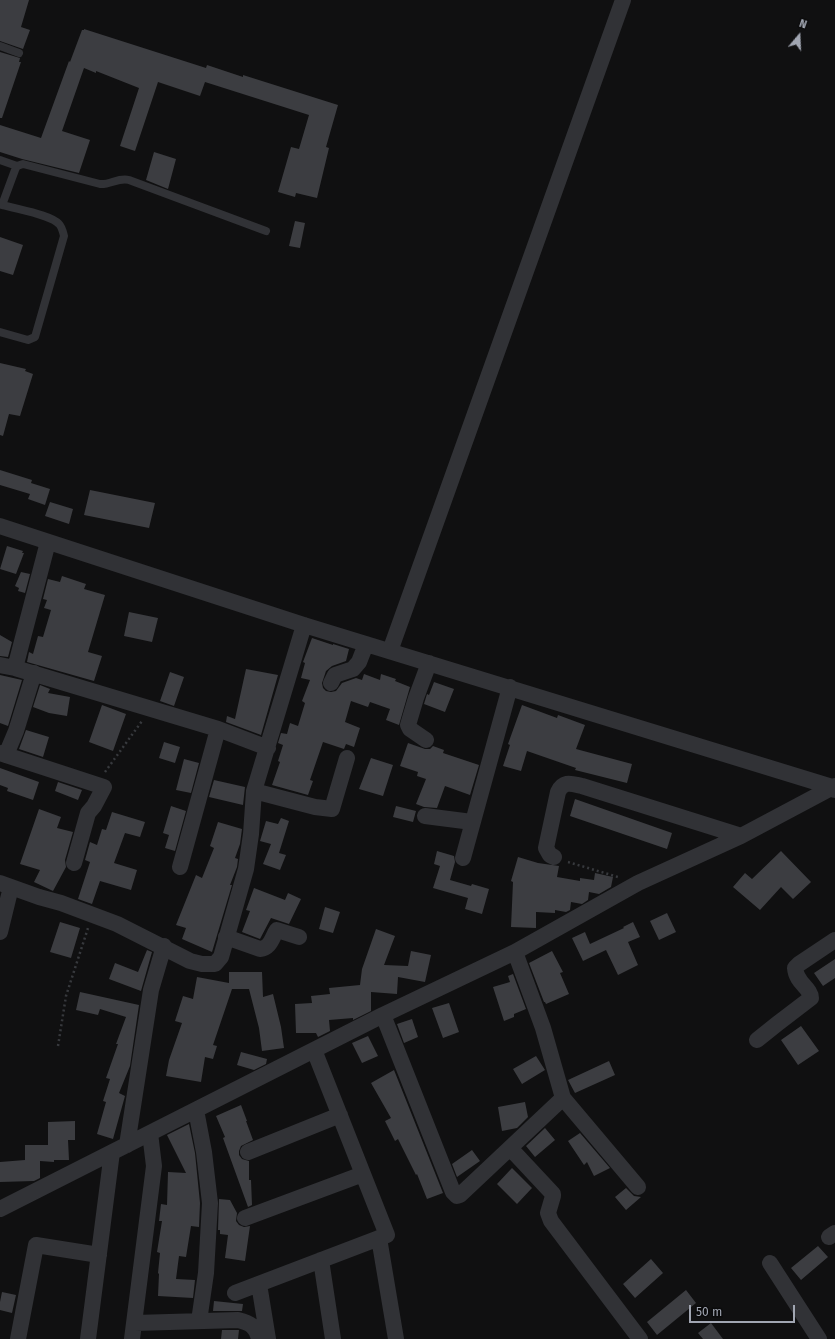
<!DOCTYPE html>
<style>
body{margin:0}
#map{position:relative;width:835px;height:1339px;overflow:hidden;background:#101011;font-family:"Fira Sans",sans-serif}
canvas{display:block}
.north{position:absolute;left:779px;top:16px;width:40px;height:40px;-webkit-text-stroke:3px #0b0b0c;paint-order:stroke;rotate:19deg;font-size:11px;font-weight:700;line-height:16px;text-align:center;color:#a1a6b2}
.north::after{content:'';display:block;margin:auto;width:14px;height:18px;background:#a1a6b2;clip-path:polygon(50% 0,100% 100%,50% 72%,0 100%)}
.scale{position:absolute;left:689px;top:1305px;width:106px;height:18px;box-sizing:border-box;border:2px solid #a1a6b2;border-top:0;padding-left:5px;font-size:12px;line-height:14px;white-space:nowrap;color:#a1a6b2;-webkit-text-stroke:3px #0b0b0c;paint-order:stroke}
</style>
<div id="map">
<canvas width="835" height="1339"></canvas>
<div class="north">N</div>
<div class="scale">50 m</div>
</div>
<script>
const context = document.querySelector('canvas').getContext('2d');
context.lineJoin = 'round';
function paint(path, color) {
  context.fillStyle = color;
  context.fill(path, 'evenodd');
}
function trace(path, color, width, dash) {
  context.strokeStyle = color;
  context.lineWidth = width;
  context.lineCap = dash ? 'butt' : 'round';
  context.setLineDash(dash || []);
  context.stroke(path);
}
paint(new Path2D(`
 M0 0H29L21 27 30 30 23 49 0 41Z
 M84 29 206 68 207 65 243 77V75L338 105 326 147 329 148 317 198 296 193 295 197 278 192 291 147 299 149 309 115 205 82 200 96 158 82 135 151 120 146 139 88 96 71V73L84 68 62 131 90 140 79 173 22 159 0 152V125L41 138 69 61 70 62 82 30H84Z
 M0 52 20 58 19 62H21L2 118H0Z
 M154 152 176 159 168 189 146 180Z
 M295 221 305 223 300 248 289 246Z
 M0 237 23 245 13 275 0 271Z
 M0 363 26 369 25 371 33 374 20 416 9 414 3 436 0 435Z
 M0 470 32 480 31 483 50 489 45 505 28 499 30 494 0 485Z
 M90 490 155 503 149 528 84 515Z
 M50 502 73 509 69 524 45 516Z
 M7 546 23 551 22 553H24L16 574 0 569Z
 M21 572 30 574 25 593 18 591 19 588 15 586Z
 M62 576 86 584 84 589 105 595 88 652 102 656 94 681 27 662 29 652 33 654 38 636 43 637 51 610 44 608 47 600 43 599 48 579 60 582Z
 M129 612 158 618 152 642 124 636Z
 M0 635 12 642 8 657 0 656Z
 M312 638 333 645V644L349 649 346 661 332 666 326 671 322 683 323 688 326 691 331 692 336 691 342 683 356 678 362 680 364 674 380 680 381 674 396 679 395 681 410 687 399 725 386 720 390 709 370 702 368 707 351 701 345 722 360 728 354 747 346 744 344 749 323 742 310 780 313 781 308 795 272 785 280 762 278 761 283 745 278 743 281 733 287 734 290 723 298 726 305 703 302 701 310 680 301 678 305 663 303 662Z
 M246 669 278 675 261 735 226 722 227 716 235 719Z
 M170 672 184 677 174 706 160 701Z
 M0 675 22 680 8 726 0 723Z
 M434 682 454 689 445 712 424 704 427 694 429 695Z
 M40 685 50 689 48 693 70 697 67 716 49 713 33 707Z
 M102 705 126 714 113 751 89 742Z
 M522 705 557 718 558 715 585 725 576 749 632 764 627 783 575 770 576 768 527 751 521 771 503 766 510 745 508 744Z
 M26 730 49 737 43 757 19 749Z
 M164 742 180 747 175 763 159 758Z
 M408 743 425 749H430L433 746 444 750 443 753 479 765 470 795 445 786 437 808 424 807 416 804 426 779 417 776 418 772 400 766Z
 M371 758 393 765 383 796 359 789Z
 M184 759 199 763 191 793 176 790Z
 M0 768 39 782 33 800 7 791 8 788 0 785Z
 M214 780 245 787 243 805 209 797Z
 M58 782 82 790 78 800 55 791Z
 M575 799 672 833 667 849 570 816Z
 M171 806 186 811 175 851 165 848 169 835 163 833Z
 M396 806 416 811 413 822 393 817Z
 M39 809 61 817 57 828 73 832 65 860 66 867 53 891 34 882 40 870 20 864Z
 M112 812 145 822 140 837 125 833 114 863 137 870 131 890 100 881 92 904 78 899 90 862 85 860 90 842 97 845 102 829 106 830Z
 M281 818 289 821 279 853 286 855 280 870 263 864 271 844 260 841 266 821 278 824Z
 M218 822 242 829 240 844 235 858 238 859 237 867 230 885H232L212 952 182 939 186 928 176 925 196 875 202 878 214 848 210 846Z
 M437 851 454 856 455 862 450 880 471 886 472 884 489 889 482 914 465 909 468 898 433 888 440 866 434 864Z
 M781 851 811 882 793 899 781 887 760 910 733 887 745 873 752 879Z
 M518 857 538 863 559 866 557 877 580 881V878L594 880 595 873 613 877 611 887 599 894 589 892 588 900 582 904 571 902 570 910 566 912 555 910V913L536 912V928L511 927 513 882 511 881Z
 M254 888 285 900 288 893 301 899 289 924 271 918 260 939 242 932 250 911 246 910Z
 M325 907 340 912 333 933 319 929Z
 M667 913 676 932 659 940 650 921Z
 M60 922 80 928 71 958 50 952Z
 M633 922 640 937 628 942 638 965 618 975 606 950 583 961 572 938 585 932 590 944 624 928 623 927Z
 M376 929 395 936 384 965 408 966 411 951 431 955 425 982 398 977 397 994 371 992V1011L353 1020V1018L329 1020 330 1031 318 1037 316 1033H296L295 1004 312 1003 311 996 330 994 329 988 360 985 362 969Z
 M147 950 152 952 141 991 109 979 115 963 138 972Z
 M552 951 563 972 560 973 569 994 546 1004 545 1002H544L529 963Z
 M835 959V978L823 986 814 973Z
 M229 972H262L263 997 273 994 281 1027 284 1048 262 1051 259 1028 249 989H232L213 1045 217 1046 213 1059 205 1057 201 1082 166 1076 169 1060 182 1023 175 1021 183 996 193 999 197 977 229 983Z
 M513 974 526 1009 514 1014V1017L504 1021 493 987 510 982 508 976Z
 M80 992 139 1005 130 1066 119 1093 125 1096 113 1139 97 1134 106 1102 103 1101 110 1079 106 1078 118 1044H116L126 1017 100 1009 98 1015 76 1010Z
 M449 1003 459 1032 443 1038 432 1008Z
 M412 1019 418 1037 404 1043 397 1024Z
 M801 1026 819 1051 798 1065 781 1040Z
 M368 1036 378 1056 362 1063 352 1043Z
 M241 1052 267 1059 266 1064 254 1070 237 1065Z
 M536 1056 545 1070 522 1084 513 1069Z
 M609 1061 615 1075 575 1093 568 1080Z
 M394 1070 443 1193 427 1199 417 1174 416 1175 398 1139 395 1141 385 1121 391 1118 371 1083Z
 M525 1102 528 1117 517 1128 502 1131 498 1107Z
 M241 1105 247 1121H246L253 1140 241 1146 239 1151V1155L242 1159 249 1161V1180H251L252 1205 248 1207 223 1138 225 1137 216 1116Z
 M75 1121V1140H68L69 1160H54V1162L40 1161V1178L34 1181 0 1182V1162L25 1160V1145H48V1122Z
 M189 1124 195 1153 200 1203 199 1227 191 1226 186 1257 179 1256 176 1279 195 1280 193 1298 158 1296 159 1274 158 1273 160 1253 157 1252 162 1221H159L161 1204 167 1205 168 1172 186 1173 167 1135Z
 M545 1128 555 1140 535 1157 526 1146Z
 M580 1133 610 1168 594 1176 587 1162 584 1165 568 1141Z
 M472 1150 480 1161 457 1177 452 1164Z
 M512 1168 532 1188 517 1204 497 1184Z
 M626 1188 634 1196 641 1197 626 1210 615 1197Z
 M219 1199 230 1200 237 1213 236 1221 239 1225 244 1227 250 1226 245 1261 225 1258 228 1235 220 1234V1230H218Z
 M818 1246 828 1257 801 1280 791 1268Z
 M651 1259 663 1273 635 1298 623 1284Z
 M686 1290 696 1303 657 1335 647 1322Z
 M2 1292 16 1295 12 1313 0 1310V1302Z
 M214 1301 243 1304 242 1311H213Z
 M711 1323 723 1339H703L698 1333Z
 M222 1330H239L238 1339H221Z`), '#3c3d41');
trace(new Path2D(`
 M105 772 142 721
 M568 862 618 877
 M58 1046 66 996 88 928`), '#37393d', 2.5, [2, 3]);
trace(new Path2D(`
 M0 46 19 53
 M0 160 17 166
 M0 204C14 209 50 214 59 224 62 227 63 232 64 236L35 337 28 340 0 332
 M2 205 15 170 17 166 23 164 100 184C110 185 119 177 129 180L266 231`), '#313236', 8);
trace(new Path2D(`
 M0 526 304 625 832 787 835 790
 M48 542 15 668 218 729 268 748
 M390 651 623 0
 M0 665 15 668
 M331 683 335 675 353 669 359 662 366 644
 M426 740 410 729 408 725 416 698 429 663
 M0 753 104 787 94 806 88 813 74 863
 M6 755 16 731 34 673
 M254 791 315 807 332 809 347 758
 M425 816 472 822
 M554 857 550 855 546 848 558 792C564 780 572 784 582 786L741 836
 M463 858 510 687
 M180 867 218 729
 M0 883 39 897 61 903 117 924 190 961 202 964H215L221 957 246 869 251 834 254 791 304 625
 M0 932 11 887
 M226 937 260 949C271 948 272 937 277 930L299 937
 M515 952 543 1028 563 1098 638 1187
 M383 1015 453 1192 457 1196 460 1195 563 1098
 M757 1040 777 1024 811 998C811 988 796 983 795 968L799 964 835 940
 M196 1110 204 1152 210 1203 206 1273 199 1321
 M127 1145 151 990 164 946
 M510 1148 553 1194V1196L548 1213 551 1221 640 1339
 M248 1152 340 1115
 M0 1209 383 1015 515 952 638 883 741 836 835 786
 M245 1218 363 1174
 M829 1237 835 1233
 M379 1238 396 1339
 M321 1260 333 1339
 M770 1263 819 1339
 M259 1284 268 1339
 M235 1293 387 1235 314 1050
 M135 1323 238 1320C250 1323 256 1326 259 1339
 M18 1339 36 1245 99 1255
 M88 1339 112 1152
 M132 1339 154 1166 150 1133`), '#313236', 16);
</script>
